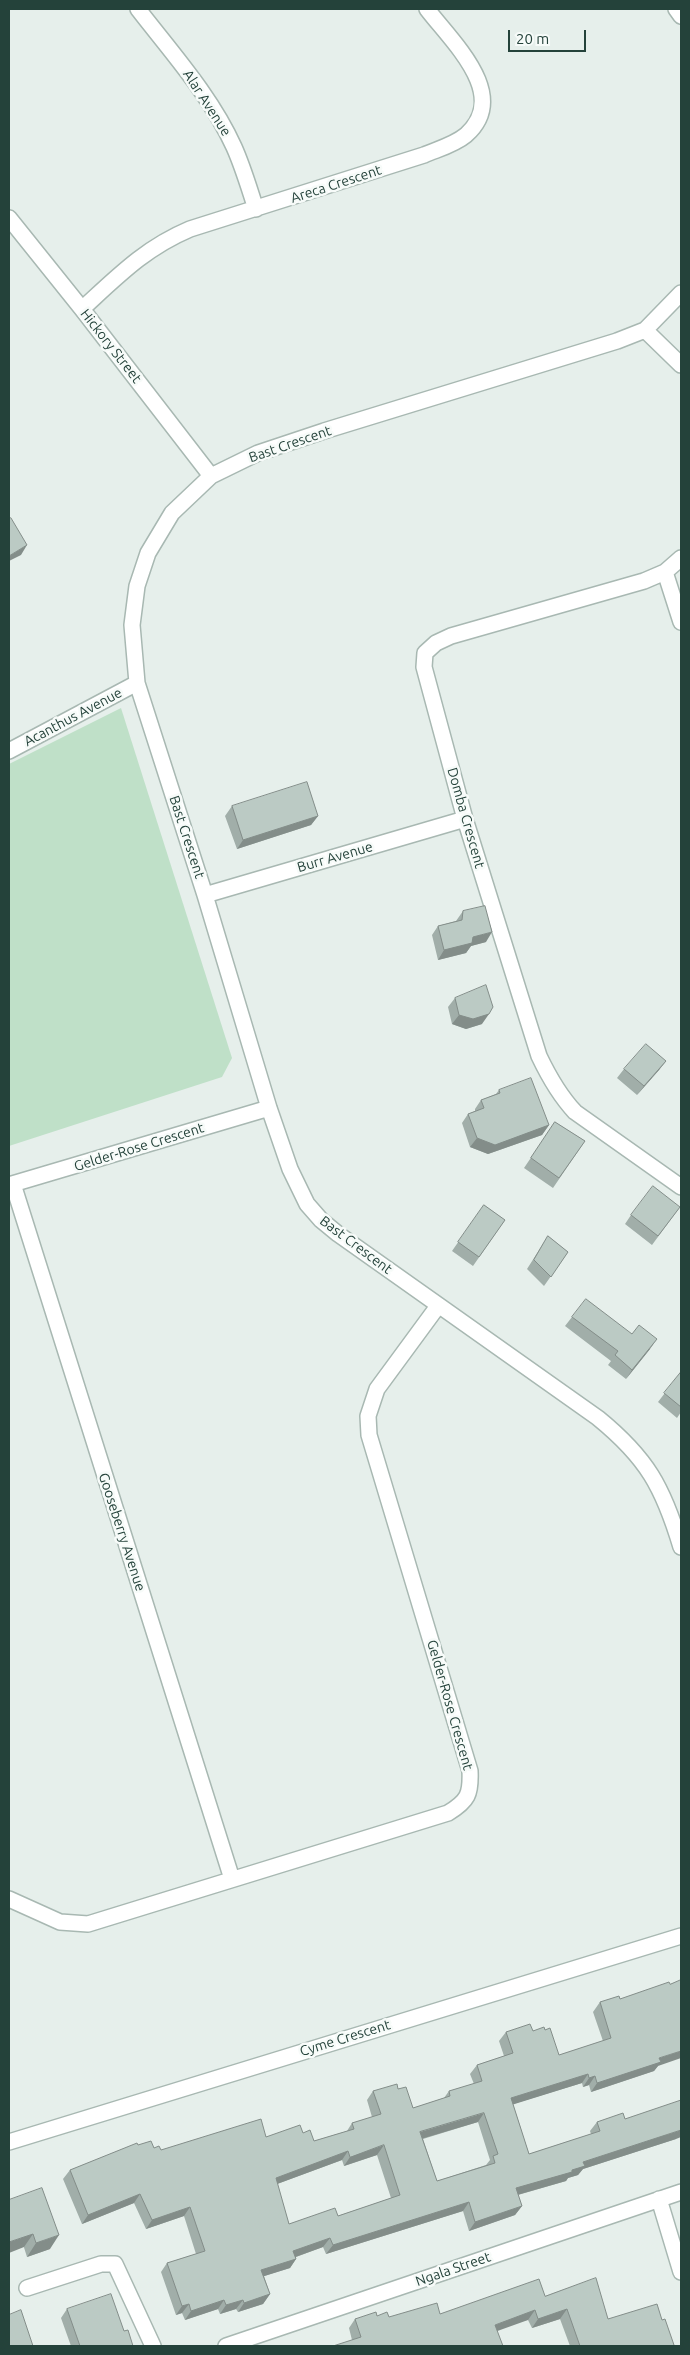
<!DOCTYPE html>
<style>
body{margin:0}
#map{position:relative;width:690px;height:2355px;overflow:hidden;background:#e6efeb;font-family:Ubuntu,sans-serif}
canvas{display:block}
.frame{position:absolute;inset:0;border:10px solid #24423a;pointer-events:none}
.scale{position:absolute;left:508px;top:30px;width:78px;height:22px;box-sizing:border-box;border:2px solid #24423a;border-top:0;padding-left:6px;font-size:15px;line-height:18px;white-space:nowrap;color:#24423a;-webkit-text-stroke:4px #f7fbf9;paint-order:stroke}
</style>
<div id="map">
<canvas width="690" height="2355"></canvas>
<div class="frame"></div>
<div class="scale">20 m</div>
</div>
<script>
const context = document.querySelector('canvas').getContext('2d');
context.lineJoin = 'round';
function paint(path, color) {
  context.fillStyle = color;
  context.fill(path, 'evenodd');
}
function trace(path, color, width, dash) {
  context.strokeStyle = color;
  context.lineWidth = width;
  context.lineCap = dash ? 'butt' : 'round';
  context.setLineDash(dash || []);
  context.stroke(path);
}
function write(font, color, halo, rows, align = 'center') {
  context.font = font + ' Ubuntu,sans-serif';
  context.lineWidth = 5;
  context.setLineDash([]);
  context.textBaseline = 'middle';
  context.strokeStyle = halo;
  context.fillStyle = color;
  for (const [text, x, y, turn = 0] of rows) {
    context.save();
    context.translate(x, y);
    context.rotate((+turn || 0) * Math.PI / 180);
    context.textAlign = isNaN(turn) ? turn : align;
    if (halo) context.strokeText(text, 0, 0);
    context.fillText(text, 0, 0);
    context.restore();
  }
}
paint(new Path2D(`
 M121 708 232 1058 222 1077 9 1146V764Z`), '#bfe0c8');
const street = new Path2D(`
 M138 9C172 53 211 96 234 147 243 167 249 188 256 209
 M676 9 681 16
 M9 218 82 309 211 476
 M681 293 645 330 617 341 324 431 258 453 211 476 172 513 148 553 137 586 132 625 137 683 205 895 269 1108 290 1169 307 1204 321 1220 338 1234 598 1418C647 1458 663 1487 681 1547
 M82 309C118 276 145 248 190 229L424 155C438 149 454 145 466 135 511 95 452 42 427 9
 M645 330 681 365
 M681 558 665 572 644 581 451 636 436 643 425 653 424 667 465 819 539 1056C549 1077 559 1095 575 1112L681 1187
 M665 572 681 622
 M9 751 137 683
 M205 895 465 819
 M13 1184 232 1879
 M9 1185 269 1108
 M9 1899 60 1922 88 1924 448 1813C468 1801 471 1794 470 1771L369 1435 368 1416 377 1389 438 1306
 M9 2142 681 1936
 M659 2199 681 2272
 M27 2288 101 2264H115L153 2346
 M226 2346 681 2192`);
trace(street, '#a8b8b2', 18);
trace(street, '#fff', 15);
paint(new Path2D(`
 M232 806 318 816 311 825 237 849 225 816Z
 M463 911 486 942 471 946 466 953 438 960 432 935 438 926 456 921Z
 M455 998 482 1024 466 1029 452 1024 448 1007Z
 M666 1061 659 1070 637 1095 617 1078 624 1069Z
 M499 1090 549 1125 542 1135 488 1154 470 1147 462 1123 468 1114 475 1111V1109L481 1100 496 1094Z
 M555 1122 585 1141 553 1188 524 1168Z
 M484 1205 505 1220 473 1266 452 1251Z
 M680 1207 652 1245 625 1224 631 1215Z
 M548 1236 568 1252 544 1286 527 1269Z
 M572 1317 632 1334 650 1349 626 1379 608 1365 611 1361 565 1326Z
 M681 1372V1412L677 1418 658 1402Z
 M620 1999 658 2066 654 2071 591 2092 589 2085 583 2087 582 2083 513 2104 529 2154 591 2134 590 2131 597 2122 625 2119 676 2139 583 2169 578 2175 568 2178 566 2181 518 2195 522 2206 515 2215 469 2231 463 2211 326 2254 323 2247 296 2257V2259L290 2268 264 2276 270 2294 263 2304 238 2312 236 2309 220 2314 218 2309 185 2320 182 2313 176 2315 161 2272 167 2263 196 2254 184 2216 146 2229 134 2203 82 2224 63 2179 70 2170 138 2145 154 2148 161 2150 266 2137 303 2133 314 2141 347 2131 352 2123 372 2117 367 2100 373 2091 398 2089 413 2108 444 2098 449 2091 474 2084 470 2074 477 2065 504 2056 499 2041 506 2032 545 2030 559 2055 603 2041 593 2012 600 2002ZM478 2122 490 2160 486 2165 437 2181 423 2139ZM377 2155 391 2198 338 2216 289 2224 277 2184 342 2160 344 2166Z
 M9 2200 50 2249 27 2257Z
 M545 2296 608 2319 662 2320 673 2346H570L560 2319 532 2328 528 2320 352 2340 349 2328 355 2319 377 2316 389 2317 440 2314Z
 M67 2309 124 2331 133 2346H71L61 2318Z`), '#a1aea9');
paint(new Path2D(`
 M27 545 21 555 9 561V556Z
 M318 816 311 825 237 849 243 840Z
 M492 932 486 942 471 946 466 953 438 960 444 950 473 937Z
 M489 1014 482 1024 466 1029 452 1024 459 1015Z
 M666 1061 659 1070 637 1095 644 1086Z
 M549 1125 542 1135 488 1154 470 1147 477 1138Z
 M657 1339 650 1349 626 1379 632 1370Z
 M681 2051V2058L658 2066 654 2071 591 2092 597 2083 659 2058Z
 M588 2074 582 2083 505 2107 511 2098Z
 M595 2076 589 2085 583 2087 589 2078Z
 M484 2113 478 2122 414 2141 420 2132Z
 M681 2130V2137L676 2139 583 2169 578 2175 568 2178 566 2181 510 2197 516 2188 583 2162Z
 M384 2145 377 2155 344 2166 350 2157Z
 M348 2151 342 2160 269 2187 276 2178Z
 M140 2194 134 2203 82 2224 88 2215Z
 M469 2202 463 2211 326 2254 333 2245Z
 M522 2206 515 2215 469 2231 475 2222Z
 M190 2207 184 2216 146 2229 152 2220Z
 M33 2234 24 2247 9 2253V2242Z
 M59 2235 50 2249 27 2257 36 2243Z
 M330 2238 323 2247 287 2260 293 2251Z
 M296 2259 290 2268 255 2279 261 2270Z
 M270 2294 263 2304 238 2312 244 2303Z
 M224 2300 218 2309 185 2320 191 2311Z
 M243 2300 236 2309 220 2314 226 2305Z
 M189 2304 182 2313 176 2315 182 2306Z
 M567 2309 560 2319 532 2328 538 2319Z
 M535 2310 528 2320 489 2334 495 2325Z`), '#838d89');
const building = new Path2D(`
 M11 518 27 545 9 556V519Z
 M307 782 318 816 243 840 232 806Z
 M485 906 492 932 473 937 472 943 444 950 438 926 462 920 463 911Z
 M486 985 493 1007 489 1014 473 1019 459 1015 455 998Z
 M646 1044 666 1061 644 1086 624 1069Z
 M531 1078 549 1125 495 1145 477 1138 468 1114 484 1108 481 1100 500 1093 499 1090Z
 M555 1122 585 1141 559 1178 531 1158Z
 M653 1186 680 1207 658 1236 631 1215Z
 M484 1205 505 1220 479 1257 458 1242Z
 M548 1236 568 1252 551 1277 534 1260Z
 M586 1299 632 1334 639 1325 657 1339 632 1370 615 1355 618 1351 572 1317Z
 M681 1372V1407L664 1393Z
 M681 1980V2051L659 2058 661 2062 597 2083 595 2076 589 2078 588 2074 511 2098 529 2154 600 2131 597 2122 623 2113 625 2119 681 2100V2130L583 2162 585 2166 572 2170V2172L516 2188 522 2206 475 2222 469 2202 333 2245 330 2238 293 2251 296 2259 261 2270 270 2294 244 2303 243 2300 226 2305 224 2300 191 2311 189 2304 182 2306 167 2263 205 2251 190 2207 152 2220 140 2194 88 2215 70 2170 137 2143 138 2145 151 2141 154 2148 159 2146 161 2150 261 2119 266 2137 300 2125 303 2133 310 2130 314 2141 354 2129 352 2123 381 2114 373 2091 397 2084 398 2089 406 2087 413 2108 450 2096 449 2091 482 2081 477 2065 513 2053 506 2032 530 2024 533 2031 544 2027 545 2030 550 2028 559 2055 611 2038 600 2002 619 1996 620 1999 669 1982 670 1984ZM484 2113 498 2154 493 2156 495 2163 437 2181 420 2132ZM384 2145 400 2195 338 2216 335 2208 289 2224 276 2178 348 2151 350 2157Z
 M42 2188 59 2235 36 2243 33 2234 9 2242V2200Z
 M596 2278 608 2319 657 2304 662 2320 665 2319 674 2345 672 2346H580L567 2309 538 2319 535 2310 495 2325 503 2346H333L361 2337 355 2319 376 2312 377 2316 387 2312 389 2317 437 2303 440 2314 539 2279 545 2296Z
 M111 2294 124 2331 128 2330 133 2346H79H80L67 2309Z
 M21 2310 33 2346H9V2315Z`);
paint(building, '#bbcac4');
trace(building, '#838d89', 1);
write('14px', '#24423a', '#f7fbf9', [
 ["Alar Avenue",207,103,57],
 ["Areca Crescent",336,184,-18],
 ["Hickory Street",111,346,52],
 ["Bast Crescent",290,444,-19],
 ["Acanthus Avenue",73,717,-28],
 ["Domba Crescent",466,818,74],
 ["Bast Crescent",187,837,72],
 ["Burr Avenue",335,857,-16],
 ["Gelder-Rose Crescent",139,1147,-17],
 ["Bast Crescent",356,1245,37],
 ["Gooseberry Avenue",122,1532,72],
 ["Gelder-Rose Crescent",450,1705,74],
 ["Cyme Crescent",345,2038,-17],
 ["Ngala Street",453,2269,-19]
]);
</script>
